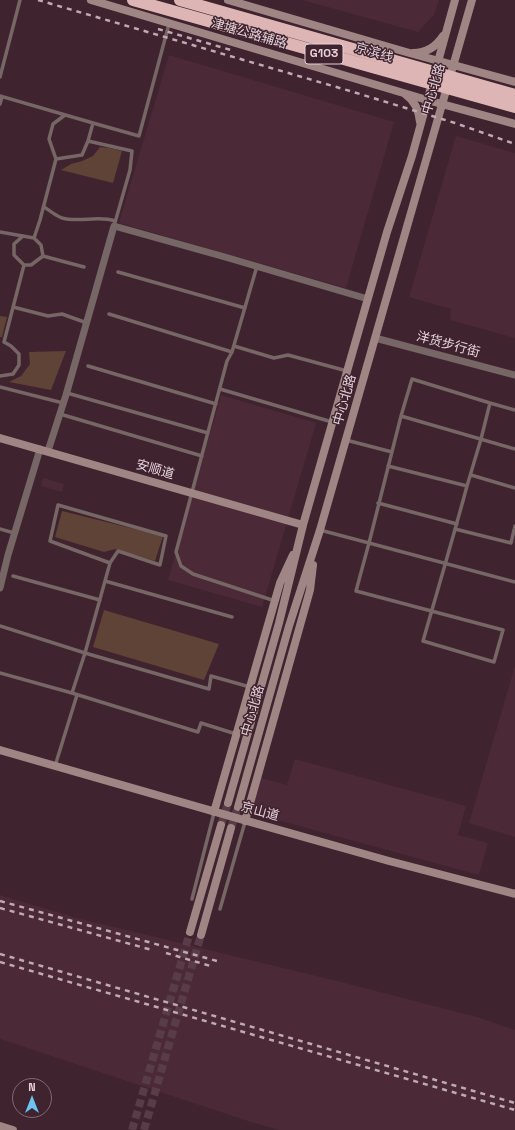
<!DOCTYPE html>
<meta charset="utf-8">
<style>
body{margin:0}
#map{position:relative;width:515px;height:1130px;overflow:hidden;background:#3f232e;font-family:"Space Grotesk",sans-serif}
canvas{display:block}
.north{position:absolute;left:12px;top:1078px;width:40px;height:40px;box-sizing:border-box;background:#3f232e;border:1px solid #826972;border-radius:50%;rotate:0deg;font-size:11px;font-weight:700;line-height:16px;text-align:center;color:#e6d3d9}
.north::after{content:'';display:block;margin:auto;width:14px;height:18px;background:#6bc3f2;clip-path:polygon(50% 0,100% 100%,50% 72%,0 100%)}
</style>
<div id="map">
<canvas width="515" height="1130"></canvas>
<div class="north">N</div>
</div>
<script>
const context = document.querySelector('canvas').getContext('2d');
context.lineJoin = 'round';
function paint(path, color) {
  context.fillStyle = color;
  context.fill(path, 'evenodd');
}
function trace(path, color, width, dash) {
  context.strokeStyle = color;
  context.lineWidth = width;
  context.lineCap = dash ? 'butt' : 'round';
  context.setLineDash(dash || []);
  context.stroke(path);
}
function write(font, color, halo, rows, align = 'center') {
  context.font = font + ' "Space Grotesk","Noto Sans SC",sans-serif';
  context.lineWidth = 3;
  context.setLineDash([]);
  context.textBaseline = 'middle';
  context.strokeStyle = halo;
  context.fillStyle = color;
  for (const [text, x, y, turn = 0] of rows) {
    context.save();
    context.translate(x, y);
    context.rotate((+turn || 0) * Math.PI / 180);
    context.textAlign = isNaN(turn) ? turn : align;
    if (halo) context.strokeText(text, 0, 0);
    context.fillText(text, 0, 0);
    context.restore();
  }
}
paint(new Path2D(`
 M302 0H439L434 15 418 32Z
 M169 55 394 122 346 288 119 223Z
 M456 136 515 153V338L450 320 451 309 409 297Z
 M221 395 316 423 262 607 168 580Z
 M43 478 64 484 62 492 41 486Z
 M515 666V837L469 823Z
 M295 759 466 806 458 835 488 843 479 875 248 812 258 777 287 785Z
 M0 895 77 918 341 982 477 1017 515 1030V1130H280L254 1123 0 1039Z`), '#4c2937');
paint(new Path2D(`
 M100 147 110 148 122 151 113 183 61 170 71 164 82 161 93 156Z
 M0 316 7 317 2 337H0Z
 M66 351 51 390 9 382 21 376 30 364 29 352Z
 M62 511 163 536 155 561 115 549 104 552 55 537Z
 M104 610 219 644 204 680 93 647Z`), '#5f4337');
trace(new Path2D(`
 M221 825 228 803
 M231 828 238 807
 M132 1130 190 932
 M144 1130 201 935`), '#583d48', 8, [8, 4]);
trace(new Path2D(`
 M0 77 20 0
 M0 96 93 123
 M0 104 2 97
 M56 159 49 139 53 124 65 115
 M44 207C49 210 56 216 62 218 80 223 98 215 115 221
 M114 226 130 170 132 151 88 141 93 123 139 136 169 24
 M0 232 34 238 40 220 56 159 82 155 88 141
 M23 236 14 244V255L24 265H31L43 256
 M34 238 41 245 43 256 84 267
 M257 266 232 352 227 361 176 552 181 566 193 574 275 601
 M118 272 245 308
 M13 307 48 316 62 314 87 323
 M109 314 232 352
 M4 342 24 265
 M234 346 274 358 288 355 347 371
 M88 366 216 404
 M0 376 13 374 19 365V354L11 346 4 342
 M0 387 63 403
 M220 389 332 422
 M67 393 208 433
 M60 414 202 456
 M401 416 412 379 490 403
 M346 440 392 452
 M515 449 401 416 369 543 515 582
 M388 466 467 486 481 439 490 403 515 410
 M471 475 515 488
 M378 503 457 524
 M0 529 14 533
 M455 529 511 543 515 526
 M320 530 369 543 356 591 503 630 494 662 423 641C438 589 453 538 467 486
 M13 576 100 600
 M105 581 232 617
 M0 626 85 653 110 563 50 541 58 505 166 536 160 565 118 551 110 563
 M0 673 72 693
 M236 734 201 723 198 732 72 693 85 653 209 689 211 676 250 687
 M55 766 77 695
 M192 899 214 813
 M220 909 245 822`), '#766665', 3.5);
trace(new Path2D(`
 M375 338 515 375
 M48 451 66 395 114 226 225 257 368 299
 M0 588 8 555 40 449`), '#766665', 7);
trace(new Path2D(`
 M91 0 427 100 515 124
 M228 0 406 52 515 82
 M413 53C426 53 436 47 443 36
 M405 94C415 101 419 110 420 122
 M0 438 303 525
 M0 750C130 787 259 825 389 861 431 872 473 883 515 894
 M228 803 279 623 303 525 387 232 412 156 455 0
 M238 807 289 626 320 530 472 0
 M214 812 280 583 293 555
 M245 821 310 590 313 565
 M190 932 221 825
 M201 935 231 828
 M0 1126 13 1130`), '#9f8685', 8);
trace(new Path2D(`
 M38 0 350 91 455 123 515 144
 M158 29 231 50
 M0 901 217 961
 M0 908 152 950
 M166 953 214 967
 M0 954 515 1103
 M0 962 515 1110`), '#bfaab1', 2.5, [5, 5]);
trace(new Path2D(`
 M133 0 515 107
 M180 0 515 95`), '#dcb5b4', 12);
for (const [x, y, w] of [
 [324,54,38]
]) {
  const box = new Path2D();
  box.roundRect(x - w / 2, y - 10, w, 20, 3);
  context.fillStyle = '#3f232e';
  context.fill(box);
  trace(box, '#e6d3d9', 1);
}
write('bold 12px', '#e6d3d9', null, [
 ["G103",324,54]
]);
write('13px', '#e6d3d9', '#3f232e', [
 ["津塘公路辅路",249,34,16],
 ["京滨线",374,53,16],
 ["中心北路",434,89,-74],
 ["洋货步行街",448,345,15],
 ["中心北路",345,400,-74],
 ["安顺道",155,470,16],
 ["中心北路",253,711,-74],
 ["京山道",260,812,15]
]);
</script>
